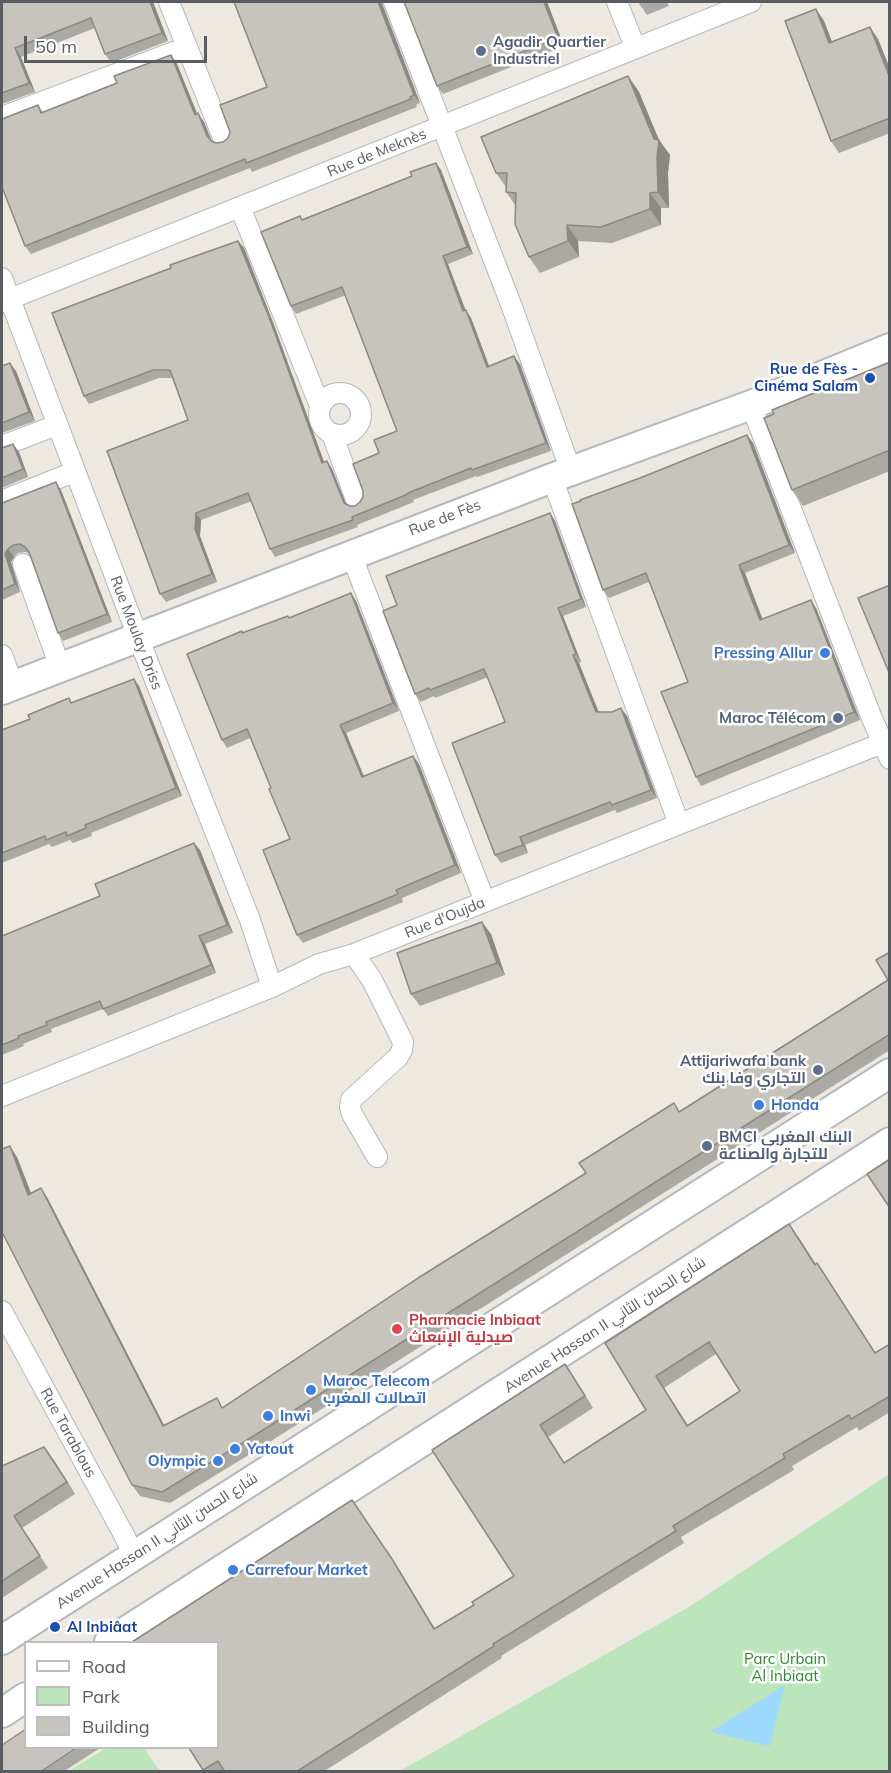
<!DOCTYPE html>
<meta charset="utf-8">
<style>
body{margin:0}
#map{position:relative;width:891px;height:1773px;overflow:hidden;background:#ede9e0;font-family:Mulish,sans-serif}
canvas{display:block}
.frame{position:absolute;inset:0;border:3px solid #595d62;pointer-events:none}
.legend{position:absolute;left:24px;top:1641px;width:195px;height:108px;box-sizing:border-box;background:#fff;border:2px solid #bdbec0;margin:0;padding:8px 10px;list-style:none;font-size:18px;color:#595d62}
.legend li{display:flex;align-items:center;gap:12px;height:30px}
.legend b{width:30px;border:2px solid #bdbec0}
.scale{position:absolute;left:24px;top:36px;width:183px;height:27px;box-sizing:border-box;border:3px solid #595d62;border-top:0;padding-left:8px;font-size:18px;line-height:21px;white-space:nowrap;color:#595d62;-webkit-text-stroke:4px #fff;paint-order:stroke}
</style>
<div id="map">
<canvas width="891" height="1773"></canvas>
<div class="frame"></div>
<ul class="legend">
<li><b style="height:8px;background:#fff"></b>Road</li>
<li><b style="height:16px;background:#bde5bb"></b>Park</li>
<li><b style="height:16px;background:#c7c4bd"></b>Building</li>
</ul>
<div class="scale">50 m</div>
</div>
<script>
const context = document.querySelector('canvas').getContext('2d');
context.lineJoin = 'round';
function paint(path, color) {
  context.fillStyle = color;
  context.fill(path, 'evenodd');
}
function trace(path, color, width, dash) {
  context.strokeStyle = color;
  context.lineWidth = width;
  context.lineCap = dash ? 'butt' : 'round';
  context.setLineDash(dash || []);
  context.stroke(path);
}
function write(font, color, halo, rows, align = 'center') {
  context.font = font + ' Mulish,Cairo,sans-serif';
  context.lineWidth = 5;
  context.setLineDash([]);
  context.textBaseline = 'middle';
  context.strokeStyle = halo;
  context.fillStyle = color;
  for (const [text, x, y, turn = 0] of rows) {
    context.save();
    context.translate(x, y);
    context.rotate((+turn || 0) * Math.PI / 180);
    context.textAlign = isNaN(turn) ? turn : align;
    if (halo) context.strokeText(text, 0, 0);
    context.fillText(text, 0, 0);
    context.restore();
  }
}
paint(new Path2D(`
 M889 1474V1771L398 1772 687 1608Z
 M106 1748H144L160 1771H69Z`), '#bde5bb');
paint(new Path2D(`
 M785 1685 770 1746 710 1732Z`), '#9ed9ff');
const street = new Path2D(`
 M169 2 224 140
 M394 2 512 307 571 471
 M617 2 635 47
 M2 117 187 47
 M240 207 320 406
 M2 278 138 637 250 920 272 987
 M2 302 240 207 751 2
 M319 414a21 21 0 1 1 42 0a21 21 0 1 1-42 0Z
 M751 405 871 716 890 759
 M332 434 357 502
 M2 446 57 425
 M552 478 679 824
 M4 500 74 472
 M351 554 485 902
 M23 564 60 667
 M2 655 13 685
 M354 954 372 980 403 1042 402 1050 398 1057 351 1100 350 1107 352 1114 377 1157
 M2 1096 272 987 319 964 354 954 890 740
 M2 1311 124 1535 134 1556`);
const secondary = new Path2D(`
 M2 690 552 478 751 405 890 348
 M2 1640 890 1073
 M109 1642 890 1142
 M2 1713 26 1697`);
trace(street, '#b3b7bc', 22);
trace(secondary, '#b4b8be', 32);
trace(street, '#fff', 20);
trace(secondary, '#fff', 28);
paint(new Path2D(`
 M2 2H153L168 41 111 63 105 54 95 28 21 57 35 92 2 104Z
 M404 2H547L564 46 443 94 437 86Z
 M638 2H667L669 6 647 15Z
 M383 6 420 103 416 105 417 107 252 172 250 168 31 254 25 246 38 105 43 112 117 83 171 55 177 64 197 114 204 122 212 141 216 143 223 142 228 138 267 87Z
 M816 9 824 21 832 42 878 39 890 69V133L839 153 831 141Z
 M628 76 639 92 659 140 670 155 668 173 669 208H661V225L612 243 578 241 579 257 540 273 529 257 515 205 506 192V187L496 173Z
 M436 163 441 170 473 254 448 264 465 310 471 318 489 366 520 364 551 451 477 477 476 476 413 500 414 502 357 525 358 527 275 557 270 549 252 501 201 520 200 536 217 582 166 602 160 594 188 420 172 378H159L89 404 84 396 171 268 238 241 244 248 274 325 324 462 327 461 332 469 346 504 350 506H355L360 502 379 453 397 431 346 295 296 314 291 306 303 219 412 176Z
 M890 362V471L803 506 792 490Z
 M2 366 16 371 35 421 2 433Z
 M753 443 795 553 745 573 752 593 762 619 816 608 860 720 701 786 696 777 688 682 649 582 609 598 603 590Z
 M13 444 19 452 28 477 2 488V448Z
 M61 490 112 622 63 641 58 633 30 554 26 552 18 553 14 557 11 562 20 592 2 600V503Z
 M550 513 555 521 586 607 563 616 581 662 579 663 598 712 627 716 657 798 617 813 615 810 525 845 528 853 501 863 495 855 505 722 488 677 435 698 434 696 421 702 415 694 397 605Z
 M351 593 356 601 399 711 346 733 364 776 413 756 419 764 461 873 402 898 403 902 303 943 297 935 290 839 271 788 250 738 227 748 222 740 242 633 289 618Z
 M134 679 139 686 182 796 91 833 92 836 73 843 70 840 52 847 49 844 2 863V730Z
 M194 843 200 850 233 933 205 944 216 973 108 1016 103 1009 51 1029 52 1032 23 1044 24 1046 2 1055V936L100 896Z
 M491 934 505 975 420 1006 411 994Z
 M890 952V1050L252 1453 170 1503 140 1496 132 1485 17 1157 31 1193 41 1188 48 1199 164 1425 223 1407 586 1173 674 1103 680 1112 888 980Z
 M798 1236 816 1264 817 1263 825 1275 875 1352 890 1344V1412L859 1431 857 1427 792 1466 794 1470 681 1537 684 1543 501 1656 502 1658 323 1772H204L189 1748 400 1571 435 1629 474 1605 514 1576 432 1450 565 1364 593 1408 548 1437 564 1463 646 1410 605 1343ZM716 1354 740 1391 688 1425 664 1388Z
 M53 1459 75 1494 22 1528 48 1568 2 1598V1466Z
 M26 1748H100L63 1772H2Z`), '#aba9a3');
paint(new Path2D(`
 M150 2H153L168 41 162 33Z
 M378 2H382L383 6 420 103 414 95Z
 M544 2H547L564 46 558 38Z
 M816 9 824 21 837 55 829 43Z
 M870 27 878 39 890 69V78Z
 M15 48 21 57 35 92 29 83Z
 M171 55 177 64 201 123 195 115Z
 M628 76 639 92 659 140 670 155 668 173 669 208 658 192 654 139Z
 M198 113 204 122 213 145 207 136Z
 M436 163 441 170 473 254 467 247Z
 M650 193 661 208V225L650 209Z
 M567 225 578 241 579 257 568 241Z
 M238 241 244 248 274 325 327 470 322 463Z
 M443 256 448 264 469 319 463 311Z
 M466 310 471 318 492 374 487 367Z
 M514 356 520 364 551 451 546 443Z
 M10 363 16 371 35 421 29 412Z
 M747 435 753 443 795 553 789 545Z
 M13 444 19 452 28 477 23 469Z
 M327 461 332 469 349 511 344 503Z
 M56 482 61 490 112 622 107 614Z
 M196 513 201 520 200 536 217 582 212 574 195 529Z
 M550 513 555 521 586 607 581 599Z
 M8 549 14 557 11 562 20 592 15 584 5 554Z
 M739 565 745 573 766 628 760 620Z
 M351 593 356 601 399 711 393 703Z
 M811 600 816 608 860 720 854 712Z
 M558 608 563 616 581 662 576 654Z
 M573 655 579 663 602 720 596 712Z
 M134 679 139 686 182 796 176 788Z
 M621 708 627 716 657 798 651 790Z
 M340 725 346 733 367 785 362 777Z
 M413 756 419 764 461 873 455 865Z
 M520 837 525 845 528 853 523 845Z
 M194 843 200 850 233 933 227 925Z
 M482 922 491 934 505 975 497 963Z
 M199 936 205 944 216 973 211 965Z
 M10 1146 17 1157 36 1206 28 1195Z
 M41 1188 48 1199 170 1437 163 1426Z
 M565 1364 573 1376 593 1408 585 1396Z
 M44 1447 53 1459 75 1494 67 1482Z
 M352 1500 400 1571 442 1641 434 1629Z`), '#8b8984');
const building = new Path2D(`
 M2 2H150L162 33 105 54 91 18 15 48 29 83 2 93Z
 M234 2H378L414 95 410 97 411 99 246 163 245 159 25 246 2 187V119L38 105 41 113 117 83 114 76 171 55 195 115 198 113 207 136 211 141 216 143 223 142 228 138 230 132 220 105 267 87Z
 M404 2H544L558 38 437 86Z
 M816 9 829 43 870 27 890 78V118L831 141 785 21Z
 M628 76 654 139 659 140 657 157 658 192 650 193V209L601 227 567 225 568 241 529 257 515 224 516 193 506 192 507 173H496L481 137Z
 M436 163 467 247 443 256 463 311 466 310 487 367 514 356 546 443 472 470 471 468 408 493V494L352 517 353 520 270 549 248 493 196 513 195 529 212 574 160 594 107 451 188 420 170 370H153L84 396 52 313 171 268 170 265 238 241 269 317 322 463 327 461 344 503 350 506H355L360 502 363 497V491L353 464 379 453 374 440 397 431 342 287 291 306 261 232 300 216 302 220 412 176 410 172Z
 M890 362V450L792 490 764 418 774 414 772 410Z
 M10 363 29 412 2 423V366Z
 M747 435 789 545 739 565 746 585 760 620 811 600 854 712 696 777 661 692 688 682 646 573 603 590 572 504 581 501 580 500 640 478Z
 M13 444 23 469 2 478V448Z
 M56 482 107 614 58 633 29 552 25 547 20 544 13 545 8 549 5 554 15 584 2 590V503Z
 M550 513 581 599 558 608 576 654 573 655 596 712H612L621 708 651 790 612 805 610 802 520 837 523 845 495 855 452 743 505 722 495 696 484 669 430 690 429 688 415 694 383 611 397 605 386 576Z
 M890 585V675L858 598Z
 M351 593 393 703 340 725 362 777 413 756 455 865 396 890 398 894 297 935 263 850 290 839 269 789 271 788 247 729 222 740 187 654 242 631V633L288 616 289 618Z
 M134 679 176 788 85 825 86 828 67 836 66 832 46 840 45 836 2 853V730L30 719 28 715 69 698 71 703Z
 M194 843 227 925 199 936 211 965 103 1009 100 1001 46 1022 47 1025 18 1036 19 1038 2 1045V936L100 896 95 884Z
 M482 922 497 963 411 994 397 953Z
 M890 952V1034L244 1442 162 1492 132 1485 2 1232V1149L10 1146 28 1195 41 1188 163 1426 217 1398 222 1408 418 1278 586 1173 579 1163 674 1103 679 1112 888 980 876 960Z
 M890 1159V1208L867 1174Z
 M789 1224 815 1265 817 1263 875 1353 890 1344V1396L851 1419 849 1415 783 1454 785 1458 673 1526 676 1531 493 1644 494 1646 296 1772H225L218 1761 203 1770 189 1748H218V1642H132L352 1500 392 1559 434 1629 474 1605 472 1602 514 1576 432 1450 565 1364 585 1396 540 1425 564 1463 581 1452 646 1410 605 1343ZM709 1342 740 1391 687 1426 656 1376Z
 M44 1447 67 1482 14 1516 40 1556 2 1581V1466Z
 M26 1729V1748H76L40 1772H2V1745Z`);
paint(building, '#c7c4bd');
trace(building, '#8b8984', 1.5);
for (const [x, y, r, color] of [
 [481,51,6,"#5c6f8a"],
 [870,378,6,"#1a4fb4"],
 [825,653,6,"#3f7fe0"],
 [838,718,6,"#5c6f8a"],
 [818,1070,6,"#5c6f8a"],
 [759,1105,6,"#3f7fe0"],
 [707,1146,6,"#5c6f8a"],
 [397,1329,6,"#e0444e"],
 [311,1390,6,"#3f7fe0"],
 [268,1416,6,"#3f7fe0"],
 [235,1449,6,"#3f7fe0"],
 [218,1461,6,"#3f7fe0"],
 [233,1570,6,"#3f7fe0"],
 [55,1627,6,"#1a4fb4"]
]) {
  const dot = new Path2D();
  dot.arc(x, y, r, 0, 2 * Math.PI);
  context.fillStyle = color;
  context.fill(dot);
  trace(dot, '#fff', 2);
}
write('bold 15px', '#4e5e75', '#fff', [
 ["Agadir Quartier",493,42],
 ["Industriel",493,59],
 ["Maroc Télécom",826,718,"right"],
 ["Attijariwafa bank",806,1061,"right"],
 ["التجاري وفا بنك",806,1078,"right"],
 ["BMCI البنك المغربي",719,1137],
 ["للتجارة والصناعة",719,1154]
], 'left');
write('15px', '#595d62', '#fff', [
 ["Rue de Meknès",377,153,-22],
 ["Rue de Fès",445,518,-21],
 ["Rue Moulay Driss",136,633,69],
 ["Rue d'Oujda",445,918,-22],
 ["Avenue Hassan II شارع الحسن الثاني",605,1325,-33],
 ["Rue Tarablous",68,1433,61],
 ["Avenue Hassan II شارع الحسن الثاني",157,1541,-33]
]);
write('bold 15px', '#164399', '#fff', [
 ["Rue de Fès -",858,369],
 ["Cinéma Salam",858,386],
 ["Al Inbiâat",67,1627,"left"]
], 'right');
write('bold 15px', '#366cbe', '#fff', [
 ["Pressing Allur",813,653,"right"],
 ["Honda",771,1105],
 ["Maroc Telecom",323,1381],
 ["اتصالات المغرب",323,1398],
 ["Inwi",280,1416],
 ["Yatout",247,1449],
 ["Olympic",206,1461,"right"],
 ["Carrefour Market",245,1570]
], 'left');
write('bold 15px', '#be3a42', '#fff', [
 ["Pharmacie Inbiaat",409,1320],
 ["صيدلية الإنبعاث",409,1337]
], 'left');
write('15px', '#338733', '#fff', [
 ["Parc Urbain",785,1659],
 ["Al Inbiaat",785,1676]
]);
</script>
